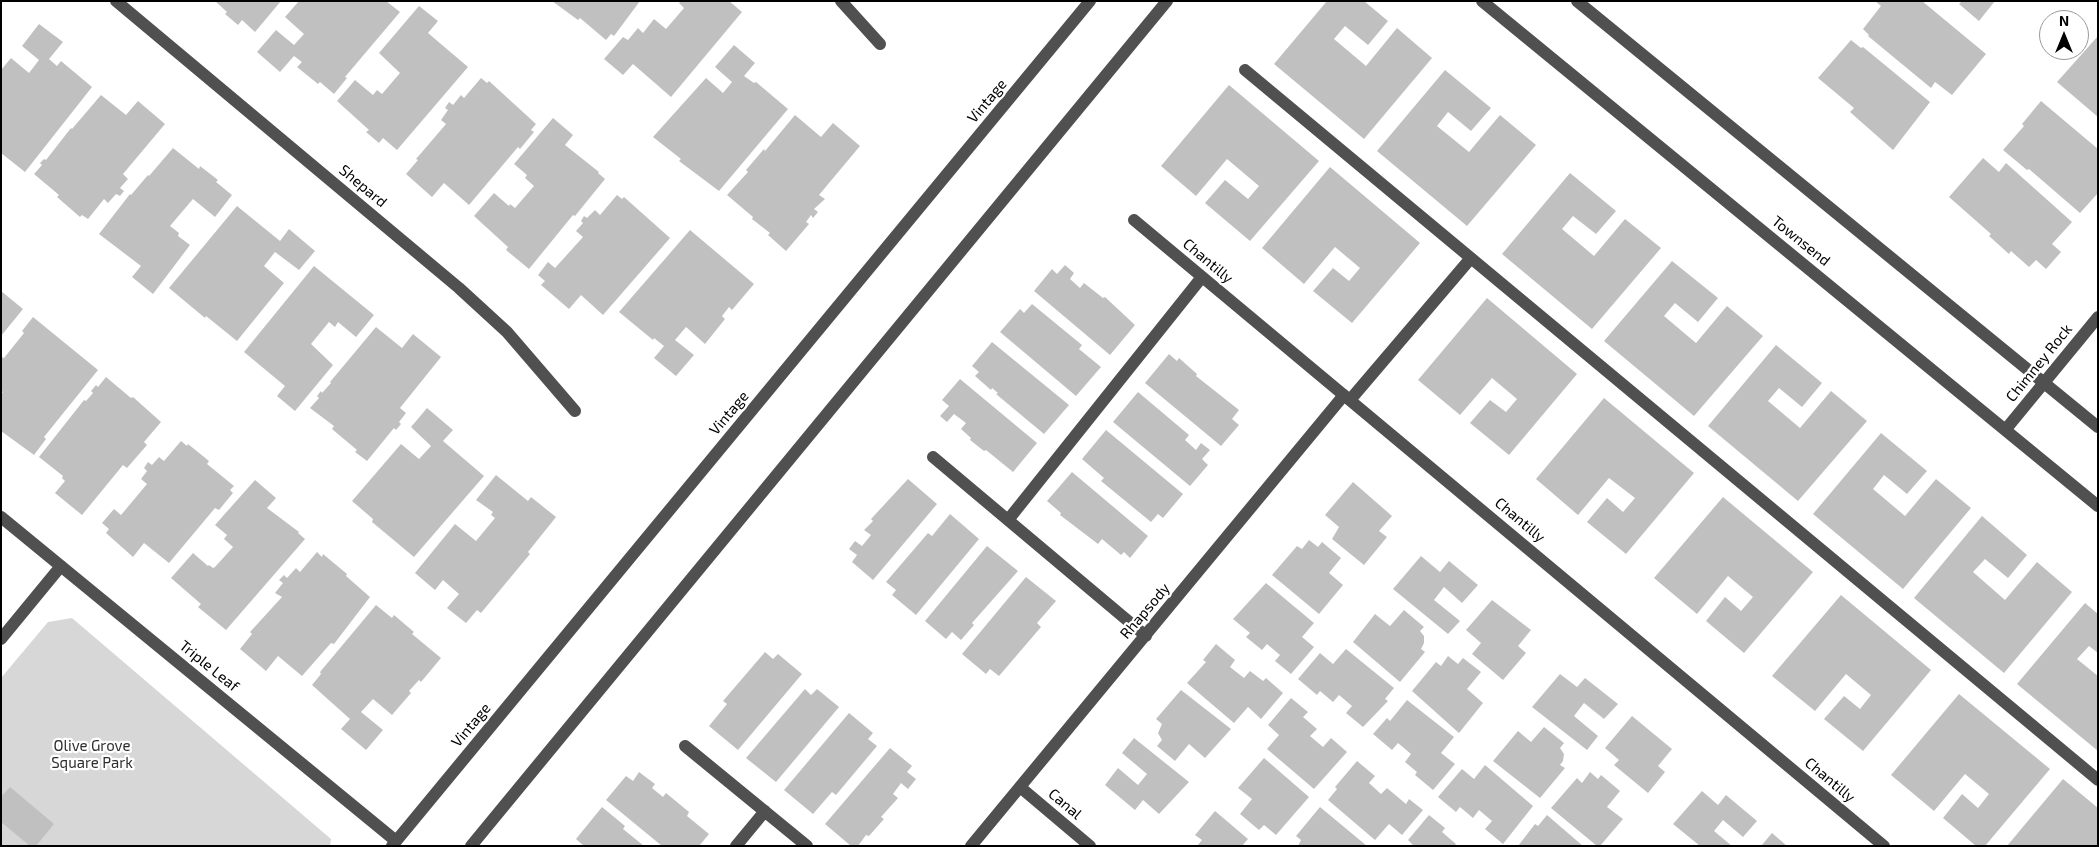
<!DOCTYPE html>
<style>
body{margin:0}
#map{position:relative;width:2099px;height:847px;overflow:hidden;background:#fff;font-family:"Exo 2",sans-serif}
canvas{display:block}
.frame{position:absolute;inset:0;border:2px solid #000;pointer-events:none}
.north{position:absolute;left:2039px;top:10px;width:50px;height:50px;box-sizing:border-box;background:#fff;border:1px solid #999;border-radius:50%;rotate:0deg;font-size:14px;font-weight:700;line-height:20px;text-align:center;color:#000}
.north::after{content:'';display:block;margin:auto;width:18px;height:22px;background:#000;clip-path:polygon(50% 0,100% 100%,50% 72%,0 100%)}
</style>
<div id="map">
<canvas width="2099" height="847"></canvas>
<div class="frame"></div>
<div class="north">N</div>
</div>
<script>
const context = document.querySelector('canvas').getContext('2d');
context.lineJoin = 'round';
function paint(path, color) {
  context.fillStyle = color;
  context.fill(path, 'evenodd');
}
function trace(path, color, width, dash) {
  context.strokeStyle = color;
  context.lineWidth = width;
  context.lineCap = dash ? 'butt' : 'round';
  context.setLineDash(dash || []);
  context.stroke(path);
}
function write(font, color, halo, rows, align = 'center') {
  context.font = font + ' "Exo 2",sans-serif';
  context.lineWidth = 4.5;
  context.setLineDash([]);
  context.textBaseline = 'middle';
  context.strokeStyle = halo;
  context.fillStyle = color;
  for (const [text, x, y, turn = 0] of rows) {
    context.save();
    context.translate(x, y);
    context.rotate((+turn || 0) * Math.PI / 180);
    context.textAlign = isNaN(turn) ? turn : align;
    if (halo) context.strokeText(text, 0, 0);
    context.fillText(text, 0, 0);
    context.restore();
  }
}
paint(new Path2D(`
 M72 618 331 839 330 846H1V678L48 622Z`), '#d7d7d7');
paint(new Path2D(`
 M215 1H281L255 32 242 20 238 25 225 14 227 12Z
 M299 1H386L400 12 345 77 347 78 334 94 320 82 318 84 297 67 302 62 294 56 280 72 257 52 276 30 294 45 304 34 285 17Z
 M552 1H640L614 36 611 34 606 40 580 18 578 20Z
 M681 1H729L742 12 671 97 633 64 623 75 604 59 623 37 628 40 638 28 643 33 654 19 666 29 684 8 679 3Z
 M1327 1H1364L1388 21 1368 45 1345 26 1334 39 1366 66 1397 28 1432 58 1364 139 1274 64Z
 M1875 1H1922L1986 54 1952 95 1935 82 1931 88 1868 36 1869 35 1863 29 1881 6Z
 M1962 1H1995L1979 21 1959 4Z
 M419 6 438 21 428 33 468 67 397 150 383 138 379 143 366 132 369 130 337 101 355 80 373 95 377 90 382 94 400 73 379 53Z
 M39 24 63 42 49 59 57 66 61 61 92 87 25 172 1 153V70L11 58 29 73 39 60 22 46Z
 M2098 36V117L2057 82Z
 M1851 40 1861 48 1863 47 1930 102 1893 150 1850 112 1854 108 1818 78Z
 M734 45 755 63 744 76 754 83 756 82 788 109 719 191 679 161 681 159 653 137 706 78 723 93 732 82 715 67Z
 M1445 70 1491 108 1471 131 1448 112 1437 126 1469 152 1500 115 1536 145 1467 226 1377 151Z
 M481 78 487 83 489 81 536 124 531 130 534 132 520 149 518 147 469 205 444 183 432 197 406 174 418 160 416 159 446 124 441 120 448 110 445 108 449 102 453 105 461 95 464 98Z
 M1229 85 1319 161 1250 241 1205 203 1225 180 1248 199 1259 186 1227 159 1196 196 1161 166Z
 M101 95 126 115 138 101 165 124 123 174 128 179 120 188 124 191 120 196 116 194 108 203 104 199 88 219 82 215 80 217 57 197 59 195 34 174 42 165 40 163 44 159 46 160 71 128 72 129Z
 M2041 101 2098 149V193L2080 213 2029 169 2027 170 2003 150 2024 126 2022 124Z
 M795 115 821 137 833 123 860 146 819 195 825 199 814 209 818 212 813 218 811 215 806 222 809 224 786 251 768 235 770 233 752 219 753 217 727 195 748 172 746 170 764 149 765 151Z
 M553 118 573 135 565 145 599 172 598 173 605 179 575 216 573 215 529 269 506 250 508 247 474 216 494 193 509 206 510 204 515 208 534 186 525 178 527 175 514 164Z
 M173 148 199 169 200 166 218 180 216 182 232 195 215 217 193 199 170 226 179 233 178 236 190 245 153 294 132 277 141 266 99 234 130 194 131 195 148 175 149 176Z
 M1983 158 1999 172 2006 163 2072 222 2052 244 2061 252 2046 269 2036 260 2029 267 2011 251 2009 254 1989 236 1991 234 1949 197Z
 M1330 167 1420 243 1352 323 1313 291 1333 268 1349 281 1360 268 1335 247 1304 284 1262 248Z
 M1570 173 1616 211 1596 234 1573 216 1562 229 1594 256 1625 219 1661 248 1592 329 1502 254Z
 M617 195 622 199 624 197 670 238 603 315 581 295 569 309 541 285 545 281 538 275 548 262 555 268 583 237 576 231 583 223 581 221 584 216 587 218 595 210 600 215Z
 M237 206 280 241 289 229 315 251 299 270 275 252 264 266 284 283 237 341 206 316 205 318 169 288Z
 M690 230 754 284 732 310 729 307 722 316 725 319 705 344 686 327 675 340 694 355 676 376 654 358 664 346 654 338 653 340 619 312Z
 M1672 261 1718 298 1698 322 1675 303 1664 316 1696 343 1727 306 1763 336 1694 416 1604 341Z
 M1065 265 1074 273 1070 279 1080 288 1084 283 1103 298 1105 297 1135 325 1110 355 1034 291 1052 269 1057 274Z
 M314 266 374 315 356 337 338 322 335 327 329 322 311 344 333 365 295 411 277 396 285 386 244 352Z
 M1 291 23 309 1 336Z
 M1487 298 1577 374 1509 455 1470 423 1490 400 1506 412 1517 399 1492 378 1460 415 1418 380Z
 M1032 304 1082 345 1079 349 1101 367 1076 396 1000 332 1020 309 1024 313Z
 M33 317 98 370 44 437 46 439 34 455 1 431V394L3 392 1 391V357L4 358 24 333 22 331Z
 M376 327 402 348 413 334 441 357 400 408 406 413 399 422 401 424 396 430 394 428 367 461 355 452 357 450 332 429 334 426 310 408 319 398 317 396 321 391 322 393 331 383 330 382Z
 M992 342 1069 405 1044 434 996 394 998 393 992 388 991 390 975 376 979 372 972 366Z
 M1776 345 1822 383 1802 407 1779 388 1768 401 1800 428 1831 391 1867 421 1798 501 1708 426Z
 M1169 354 1177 361 1179 358 1197 374 1196 376 1239 410 1232 419 1239 425 1221 446 1145 383Z
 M106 377 131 398 133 397 161 422 144 442 147 445 127 468 123 465 82 515 55 493 65 481 62 478 63 476 39 457 84 400 86 401 93 393 91 391 96 385 98 387Z
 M960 379 1037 443 1013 472 986 450 984 451 970 440 971 438 961 429 966 423 954 414 947 422 940 416 949 406 942 400Z
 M1138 392 1189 435 1185 440 1196 450 1201 443 1210 450 1202 459 1208 465 1190 486 1113 422Z
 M1604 398 1694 473 1626 554 1587 522 1607 498 1623 512 1635 498 1609 478 1578 515 1536 479Z
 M427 408 453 430 443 441 484 476 414 557 372 522 373 519 352 501 401 444 419 459 431 446 411 427Z
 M1106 430 1183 494 1163 518 1158 514 1151 522 1101 481 1104 478 1082 459Z
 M1881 433 1927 471 1907 494 1884 475 1873 489 1905 516 1936 479 1971 508 1903 589 1813 514Z
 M181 441 187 446 188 444 209 461 207 464 234 486 230 490 233 493 219 510 215 508 169 563 144 543 133 557 106 533 109 529 102 523 114 509 121 515 147 484 141 479 147 471 144 468 148 462 152 465 159 457 164 461Z
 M1072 472 1148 536 1130 558 1124 552 1121 555 1102 539 1098 544 1060 515 1061 513 1047 501Z
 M496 475 528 501 531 497 556 517 528 552 530 554 481 613 477 610 466 623 447 608 459 594 443 580 435 590 415 573 455 524 476 541 495 518 491 515 493 512 476 500Z
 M908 479 937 504 873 580 852 562 857 555 849 549 855 541 862 546 871 535 864 530 873 521 871 519Z
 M255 480 276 498 267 508 299 532 298 533 305 539 226 630 198 607 201 604 171 578 193 553 208 566 209 565 213 568 215 567 233 547 224 539 227 535 215 525Z
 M1353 482 1392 516 1379 531 1387 537 1364 565 1332 539 1339 527 1325 515Z
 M1723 497 1813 572 1744 653 1706 621 1725 597 1741 611 1753 597 1728 576 1697 614 1654 578Z
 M950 514 979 539 916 615 892 595 896 590 886 582 928 533 932 536Z
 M1982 516 2027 555 2008 578 1985 559 1973 572 2005 600 2037 562 2072 592 2004 673 1914 598Z
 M1309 540 1318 547 1322 542 1341 558 1329 573 1343 585 1319 614 1272 575 1297 546 1302 549Z
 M987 546 1018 571 972 623 974 625 961 640 952 632 946 639 925 621Z
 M317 552 322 557 323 554 347 574 346 576 370 597 334 644 331 643 302 676 278 656 266 671 240 649 252 634 250 632 282 597 275 593 283 583 279 580 284 575 287 578 296 568 300 572Z
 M1421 556 1440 572 1449 561 1478 585 1462 603 1444 587 1434 600 1460 621 1448 634 1393 589Z
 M1026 577 1056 601 1037 623 1041 627 999 676 990 669 986 674 962 654Z
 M1266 583 1314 623 1302 637 1314 647 1291 674 1275 661 1280 655 1267 644 1262 650 1246 637 1250 633 1233 619Z
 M1841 595 1931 670 1863 751 1824 719 1844 696 1860 709 1871 695 1846 674 1815 711 1772 676Z
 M1492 600 1531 630 1518 646 1526 653 1503 680 1472 654 1481 643 1466 630Z
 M2085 603 2098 614V653L2089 646 2077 659 2098 676V751L2017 684Z
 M376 605 392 618 394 615 414 632 412 634 441 658 421 682 419 680 409 691 411 693 392 715 373 699 361 712 383 730 366 750 341 729 350 719 312 685 321 674 320 672Z
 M1404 610 1424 627 1420 631 1424 636V643L1421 649 1425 652 1400 682 1353 642 1375 614 1390 626Z
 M1216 644 1235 660 1230 667 1244 678 1250 671 1263 681 1266 678 1283 693 1261 719 1248 707 1234 723 1187 683 1206 662 1203 660Z
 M1346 649 1394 688 1385 699 1388 701 1363 727 1346 713 1352 706 1339 695 1333 702 1320 691 1317 695 1298 679 1320 653 1333 664Z
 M765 652 773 659 778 654 802 674 738 750 709 726 727 704 723 701Z
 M1448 656 1458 664 1463 658 1481 672 1467 689 1483 703 1459 733 1412 691 1436 662 1441 666Z
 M1560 674 1577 687 1585 678 1618 704 1604 719 1584 703 1574 716 1598 736 1587 750 1532 707Z
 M805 689 811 695 817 689 839 707 776 782 746 758Z
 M1181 690 1231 729 1205 758 1189 744 1175 761 1157 746 1162 740 1158 733 1162 724 1156 719Z
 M1959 694 2050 769 1985 846H1976L1943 818 1962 794 1978 808 1989 794 1965 774 1934 811 1891 775Z
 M1291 698 1308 712 1303 717 1317 729 1310 736 1323 747 1331 738 1347 752 1314 789 1267 749 1279 735 1268 725Z
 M1407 700 1454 737 1441 753 1455 764 1433 790 1415 775 1417 772 1405 762 1411 754 1398 743 1392 750 1373 734 1387 718 1390 721Z
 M849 713 873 733 868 739 877 746 836 795 832 792 813 814 784 790Z
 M1632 716 1672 749 1658 766 1665 772 1648 793 1614 765 1619 760 1605 748Z
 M1544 727 1564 743 1560 748 1564 754 1563 761 1560 765 1565 768 1540 798 1493 761 1518 731 1531 742Z
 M1134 738 1189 782 1159 814 1143 800 1135 810 1105 785 1118 768 1138 785 1147 774 1122 753Z
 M890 748 912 766 907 772 916 779 908 789 901 783 893 794 898 798 881 817 884 819 869 836 866 835 858 846H851L825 824Z
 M1264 758 1309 797 1276 835 1264 825 1259 830 1240 814 1252 799 1238 788Z
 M1357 761 1375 776 1369 783 1381 794 1387 788 1406 804 1409 799 1423 810 1402 835 1389 824 1375 840 1328 800 1337 789 1335 787Z
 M1485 765 1533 806 1503 844 1485 829 1492 821 1479 810 1473 818 1460 807 1456 812 1438 797 1462 769 1474 779Z
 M639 772 655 784 652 788 663 797 666 793 689 812 687 816 709 834 699 846H662L606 800 626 776 633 781Z
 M1590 772 1598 779 1601 775 1620 791 1607 807 1623 819 1600 846H1597L1551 808 1577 778 1582 783Z
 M2063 779 2098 808V846H2007Z
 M10 787 54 824 36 846H30L1 822V797Z
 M1702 791 1718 805 1726 795 1757 821 1743 837 1723 820 1714 831 1732 846H1700L1673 824Z
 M602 807 625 826 623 829 644 846H584L576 839Z
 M1320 807 1367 846H1298L1301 840 1296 836Z
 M1215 811 1248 839 1242 846H1197L1202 840 1195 835Z
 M1429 815 1445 828 1442 832 1456 844 1454 846H1414L1408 840Z
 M1547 815 1583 846H1518L1535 824 1538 826Z
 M1772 833 1787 846H1761Z`), '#c0c0c0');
trace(new Path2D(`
 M116 1 459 288 507 332 575 411
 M841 1 880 44
 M1482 1 2098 506
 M1577 1 2098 427
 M1245 70 2098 780
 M1134 220 1884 846
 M1350 400 1471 258
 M2006 429 2098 317
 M933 457 1146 636
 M1 517 396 841
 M1008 520 1202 277
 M1 639 61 566
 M685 746 807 846
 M1020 787 1090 846
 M392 846 1090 1
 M471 846 1167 1
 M736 846 765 811
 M971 846 1344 395`), '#505050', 12);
write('15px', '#000', '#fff', [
 ["Vintage",987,101,-50],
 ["Shepard",363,186,40],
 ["Townsend",1801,241,39],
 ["Chantilly",1208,261,40],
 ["Chimney Rock",2039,363,-51],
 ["Vintage",729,413,-50],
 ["Chantilly",1520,520,40],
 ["Rhapsody",1145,611,-50],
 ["Triple Leaf",209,666,39],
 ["Vintage",471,725,-50],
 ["Chantilly",1830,780,40],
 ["Canal",1065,804,40]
]);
write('15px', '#2e2e2e', '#fff', [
 ["Olive Grove",92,746],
 ["Square Park",92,763]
]);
</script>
